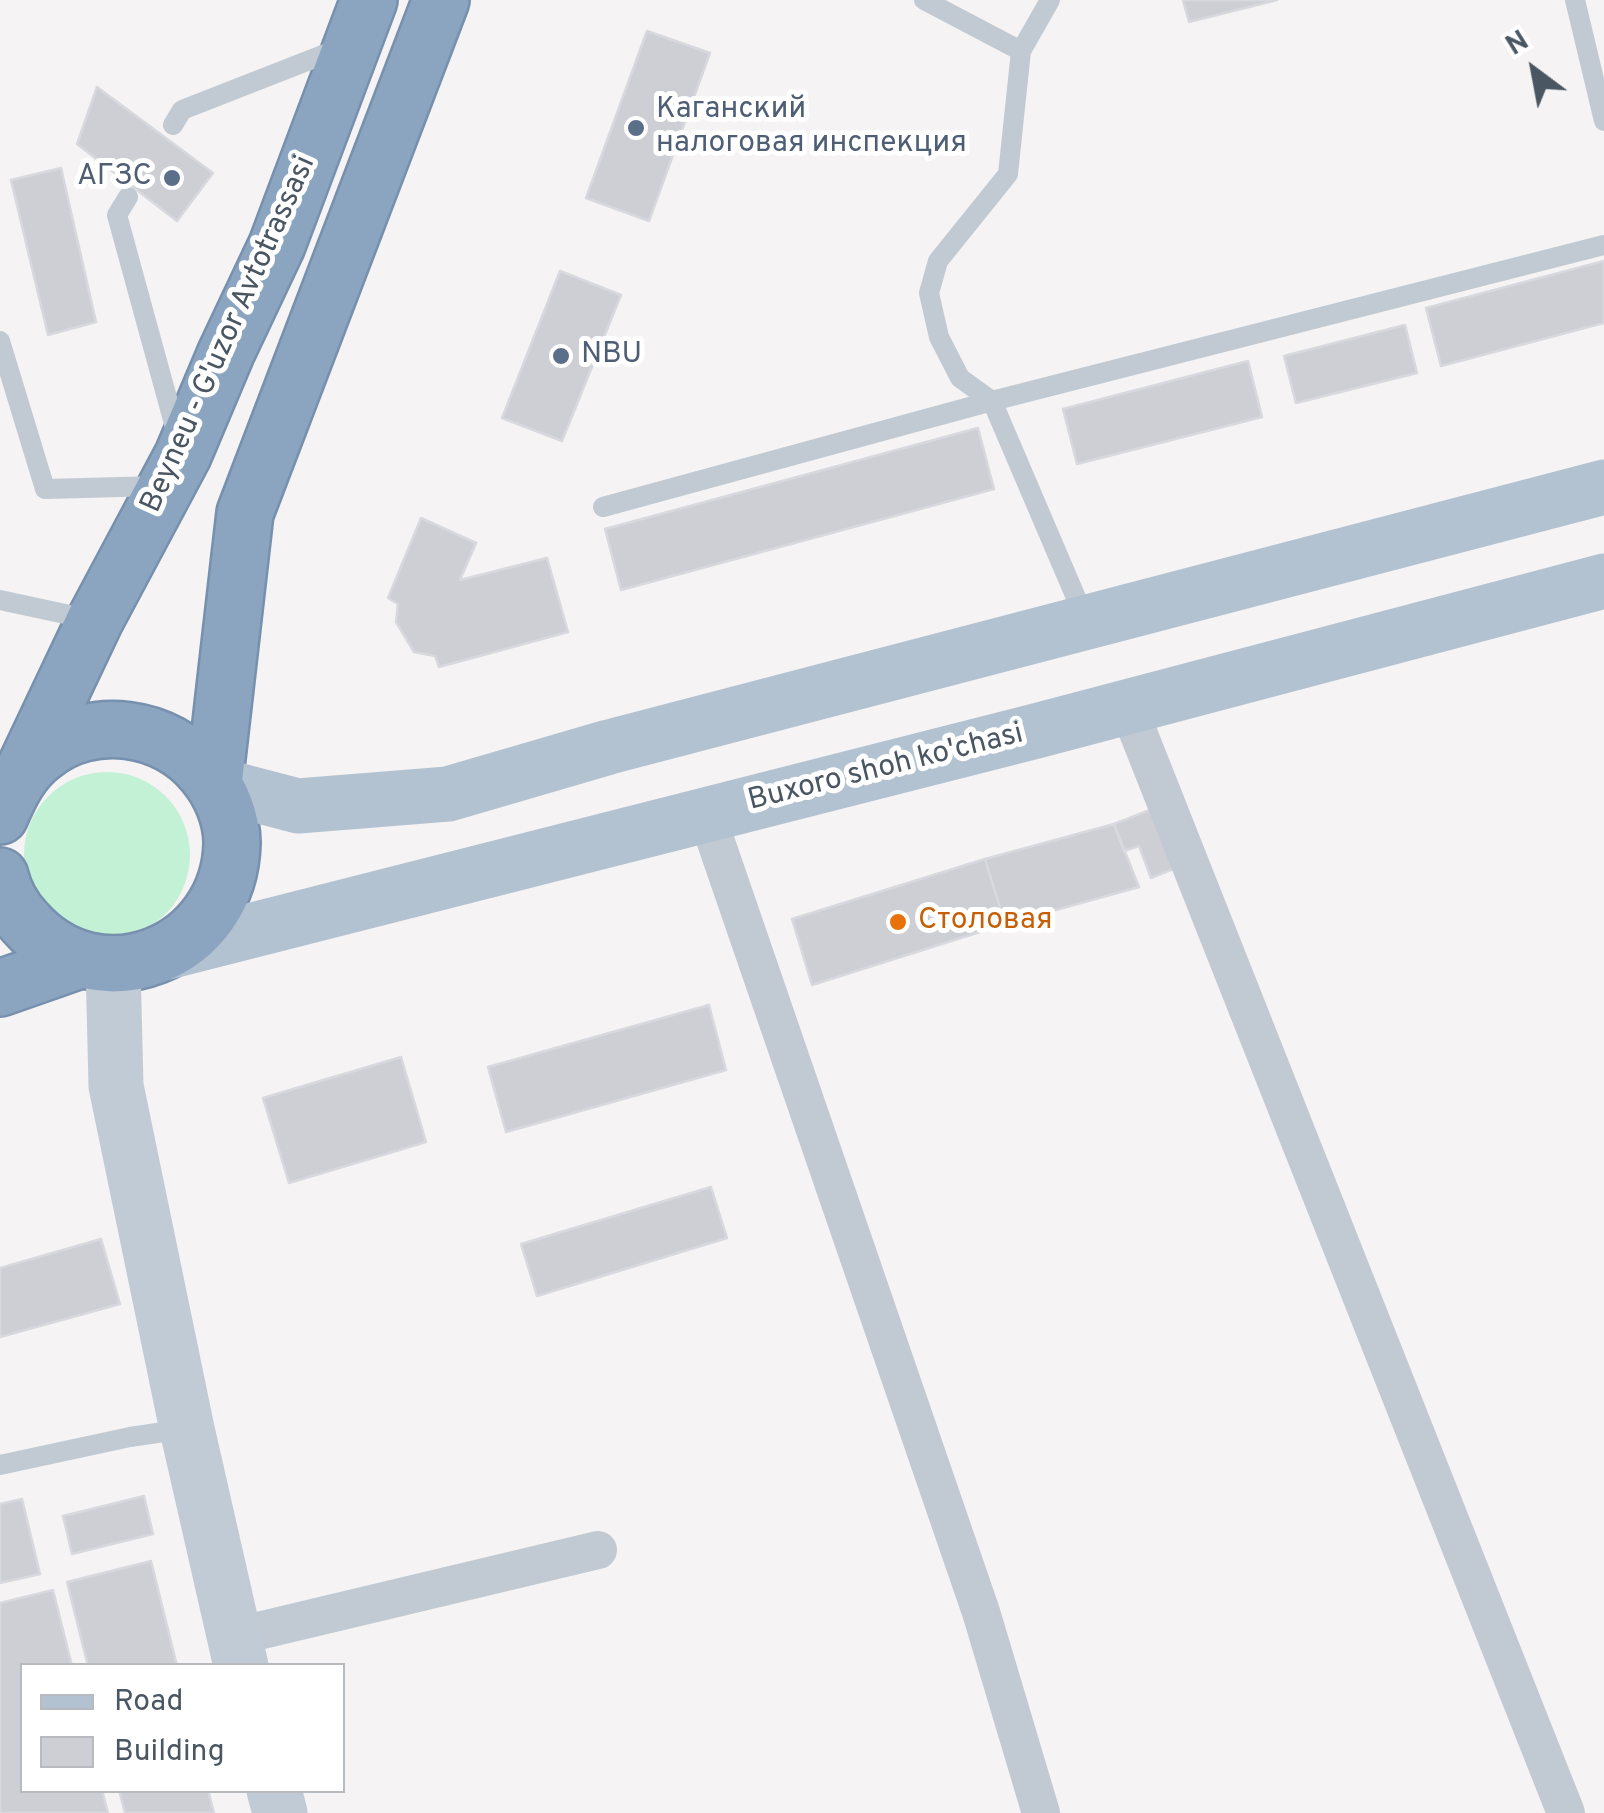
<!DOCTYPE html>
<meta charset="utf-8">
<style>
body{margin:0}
#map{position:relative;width:1604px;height:1813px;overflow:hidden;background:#f5f3f3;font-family:Overpass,sans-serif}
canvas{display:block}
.legend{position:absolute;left:20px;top:1663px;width:325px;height:130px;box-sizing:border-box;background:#fff;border:2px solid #b7bbc0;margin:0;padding:12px 18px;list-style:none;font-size:30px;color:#4a5661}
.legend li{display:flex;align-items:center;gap:20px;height:50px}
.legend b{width:50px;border:2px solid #b7bbc0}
.north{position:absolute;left:1484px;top:20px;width:100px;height:100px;-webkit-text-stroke:8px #fff;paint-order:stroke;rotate:328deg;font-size:28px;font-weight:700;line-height:40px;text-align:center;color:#4a5661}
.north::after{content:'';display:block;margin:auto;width:35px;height:45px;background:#4a5661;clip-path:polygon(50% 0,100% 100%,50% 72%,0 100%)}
</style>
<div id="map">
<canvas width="1604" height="1813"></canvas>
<ul class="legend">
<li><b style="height:12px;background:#b3c2d1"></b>Road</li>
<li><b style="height:28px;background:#cdcfd5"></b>Building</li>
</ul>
<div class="north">N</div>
</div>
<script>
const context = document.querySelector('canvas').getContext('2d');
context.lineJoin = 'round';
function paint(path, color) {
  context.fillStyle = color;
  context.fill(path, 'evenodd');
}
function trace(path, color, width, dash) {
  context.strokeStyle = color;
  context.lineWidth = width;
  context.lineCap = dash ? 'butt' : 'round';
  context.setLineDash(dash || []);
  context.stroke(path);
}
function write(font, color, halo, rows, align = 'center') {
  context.font = font + ' Overpass,sans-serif';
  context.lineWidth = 10;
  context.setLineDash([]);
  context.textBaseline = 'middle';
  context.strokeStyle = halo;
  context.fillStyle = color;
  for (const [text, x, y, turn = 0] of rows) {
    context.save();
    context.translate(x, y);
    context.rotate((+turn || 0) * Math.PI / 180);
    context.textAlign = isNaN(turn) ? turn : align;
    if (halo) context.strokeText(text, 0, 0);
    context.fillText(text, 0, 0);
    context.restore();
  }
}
paint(new Path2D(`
 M24 855a83 83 0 1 1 166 0a83 83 0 1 1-166 0Z`), '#c3f1d5');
const building = new Path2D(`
 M1183 0H1277L1189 22Z
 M647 31 710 53 649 221 586 198Z
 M97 87 213 173 177 221 77 144Z
 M61 168 96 322 48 335 11 180Z
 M1604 261V323L1441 366 1426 308Z
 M560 271 621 295 562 441 502 418Z
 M1405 325 1417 373 1296 403 1284 356Z
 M1248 361 1262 417 1077 464 1063 409Z
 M978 428 994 489 621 590 605 529Z
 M421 518 476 543 460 580 547 558 568 632 439 667 435 656 414 652 396 622 398 604 388 598Z
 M1155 808 1178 867 1151 878 1139 846 1124 851 1114 824Z
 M1114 824 1139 887 1005 924 985 859Z
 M985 859 1005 924 812 985 792 919Z
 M709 1005 726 1070 506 1132 488 1067Z
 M401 1057 426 1142 289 1183 263 1098Z
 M711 1187 727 1238 537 1296 521 1244Z
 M101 1239 120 1304 0 1337V1268Z
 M144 1496 153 1534 72 1554 63 1516Z
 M22 1499 40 1574 0 1583V1504Z
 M151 1561 177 1666H88L67 1582Z
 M53 1590 72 1666H22V1790H102L108 1813H0V1603Z
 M119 1790H208L214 1813H125Z`);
paint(building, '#cdcfd5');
trace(building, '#d7d9de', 2.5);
const highway = new Path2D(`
 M23 772 95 620 183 455 226 353 277 245 369 0
 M214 784 245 513 441 0
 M0 816C10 792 21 770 42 754 91 714 167 725 205 773 221 792 232 818 232 843 230 953 99 1007 25 922 13 909 4 893 0 876
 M0 988 80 960`);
trace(highway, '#7690ad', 60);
trace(new Path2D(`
 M924 0 1021 51
 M1050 0 1021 51 1008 174 938 261 929 293 939 337 960 378 992 401 1086 621
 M1575 0 1604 121
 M173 125 182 110 343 47
 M128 197 117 215 178 438
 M0 341 45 489 159 486
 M603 507 992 401 1604 245
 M0 600 93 620
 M0 1465 130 1437 184 1429`), '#c1cad2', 20);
trace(new Path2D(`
 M1128 707 1566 1813
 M707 816 981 1612 1041 1813
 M233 1637 598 1550`), '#c1cad2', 38);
trace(new Path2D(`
 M113 964 116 1086 187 1429 241 1666
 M274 1790 280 1813`), '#c1cbd6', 55);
trace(new Path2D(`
 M214 784 298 806 448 794 609 747 1604 487
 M167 952 1036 731 1604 581`), '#b3c2d1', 55);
trace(highway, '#8ba5c1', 55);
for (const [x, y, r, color] of [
 [636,128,10,"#5c6f8a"],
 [172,178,10,"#5c6f8a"],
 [561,356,10,"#5c6f8a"],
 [898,922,10,"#e8710a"]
]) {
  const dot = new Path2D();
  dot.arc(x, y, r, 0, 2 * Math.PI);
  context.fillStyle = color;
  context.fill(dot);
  trace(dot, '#fff', 4);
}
write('30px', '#4e5e75', '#fff', [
 ["Каганский",656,111],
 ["налоговая инспекция",656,145],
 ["АГЗС",152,178,"right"],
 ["NBU",581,356]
], 'left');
write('30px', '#4a5661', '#fff', [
 ["Beyneu - G'uzor Avtotrassasi",230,335,-66],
 ["Buxoro shoh ko'chasi",886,769,-14]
]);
write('30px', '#c56008', '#fff', [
 ["Столовая",918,922]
], 'left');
</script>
